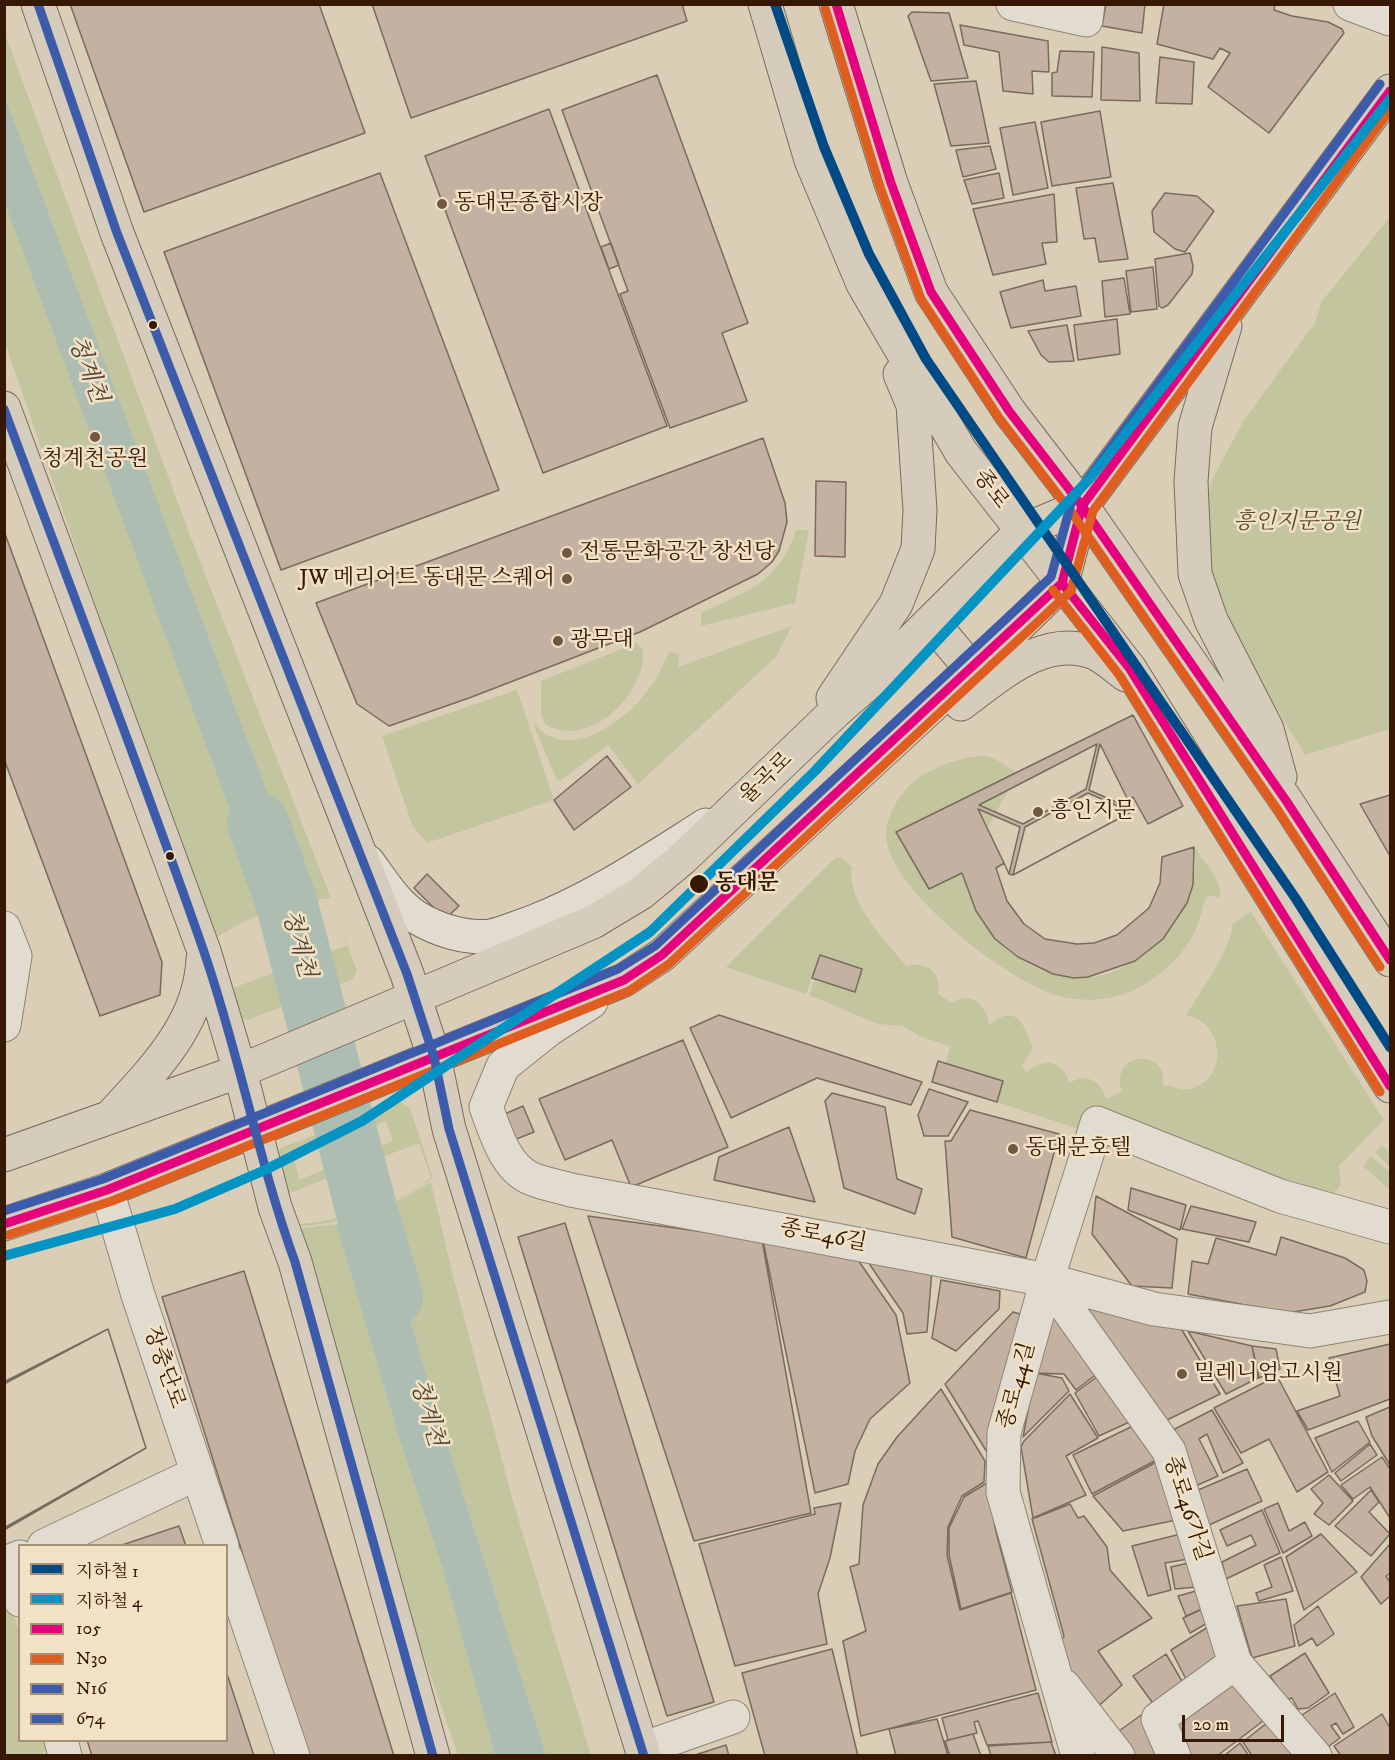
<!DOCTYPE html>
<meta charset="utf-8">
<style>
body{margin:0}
#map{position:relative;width:1395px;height:1760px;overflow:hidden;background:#dbceb6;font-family:"IM FELL DW Pica","Noto Serif KR",serif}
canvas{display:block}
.frame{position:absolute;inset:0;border:6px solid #361804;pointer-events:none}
.legend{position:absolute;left:18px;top:1544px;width:210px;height:198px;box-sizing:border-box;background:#f1e2c6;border:2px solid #a69178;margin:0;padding:8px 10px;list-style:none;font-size:18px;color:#361804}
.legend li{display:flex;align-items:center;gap:12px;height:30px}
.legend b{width:30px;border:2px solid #a69178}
.scale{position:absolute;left:1182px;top:1715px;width:102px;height:27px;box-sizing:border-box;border:3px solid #361804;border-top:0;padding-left:8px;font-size:18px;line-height:21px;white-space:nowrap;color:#361804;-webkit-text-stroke:4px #f1e2c6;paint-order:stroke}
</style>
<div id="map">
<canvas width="1395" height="1760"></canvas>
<div class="frame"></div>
<ul class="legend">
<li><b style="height:8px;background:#004a85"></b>지하철 1</li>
<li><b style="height:8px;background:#0394c4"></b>지하철 4</li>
<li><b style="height:8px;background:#e5007d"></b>105</li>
<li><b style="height:8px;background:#df5d1f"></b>N30</li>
<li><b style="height:8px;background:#3d5bab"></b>N16</li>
<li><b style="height:8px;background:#3d5bab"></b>674</li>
</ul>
<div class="scale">20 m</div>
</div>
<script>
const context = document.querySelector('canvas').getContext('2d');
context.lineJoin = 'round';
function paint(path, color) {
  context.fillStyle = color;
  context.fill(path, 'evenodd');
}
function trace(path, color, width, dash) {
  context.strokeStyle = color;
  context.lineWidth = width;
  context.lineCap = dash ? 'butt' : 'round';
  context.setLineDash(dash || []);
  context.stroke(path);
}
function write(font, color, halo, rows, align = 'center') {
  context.font = font + ' "IM FELL DW Pica","Noto Serif KR",serif';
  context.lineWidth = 5;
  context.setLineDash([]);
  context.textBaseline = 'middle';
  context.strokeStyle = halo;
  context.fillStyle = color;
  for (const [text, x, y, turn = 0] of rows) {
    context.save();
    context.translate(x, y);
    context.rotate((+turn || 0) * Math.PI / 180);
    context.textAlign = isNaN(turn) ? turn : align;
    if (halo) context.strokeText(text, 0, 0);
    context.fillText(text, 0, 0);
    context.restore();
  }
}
paint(new Path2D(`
 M4 31 188 530 331 898C287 902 245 917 209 943L228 990 347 945 335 911 357 971 353 979 248 1020 238 1017 208 942 159 789 5 343Z
 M1390 217V729L1305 755 1254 671 1210 584 1208 495 1213 478 1244 420 1315 323 1322 301Z
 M796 530H809L795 603 701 626V613C747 591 780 582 796 530Z
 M792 626 776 657 638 784 608 745 560 781 557 780 534 726 536 725C568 764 627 720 649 689 658 678 663 664 669 652L679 654 678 667Z
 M637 643 643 650C647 694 587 751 545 724L541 714V681Z
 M517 690 554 800 427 843 413 827 382 736Z
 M985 756 993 758 1018 773 962 873C970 896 978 918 994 937 1012 959 1046 976 1074 978 1138 982 1206 911 1194 847 1202 860 1226 884 1219 899L1214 895 1207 897C1202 906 1201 918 1197 927 1189 946 1173 964 1157 976 1130 998 1096 1004 1063 997 1015 988 883 887 886 833 887 812 903 788 920 777 939 765 963 756 985 756Z
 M841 857 852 867C845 899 887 944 907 966 927 961 942 973 938 994L952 1003C972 990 987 1006 989 1025 1018 1001 1025 1028 1033 1048L1022 1065 1026 1074C1041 1057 1063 1059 1069 1083 1087 1072 1101 1081 1106 1099L1122 1092C1108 1050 1169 1047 1163 1085 1173 1086 1180 1091 1190 1089 1230 1079 1224 1022 1186 1015 1197 997 1235 943 1232 924L1251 912 1384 1120 1339 1166 1341 1184 1333 1196 1094 1134 997 1102 1003 1081 980 1076 946 1063 950 1046 921 1037 903 1026 878 1024 809 995 815 979 855 992 862 969 820 955 806 994 726 967 835 858Z
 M401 1102 410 1108 433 1178C391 1207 345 1224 294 1227L273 1158 281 1148ZM386 1121 393 1141 299 1180 294 1158ZM419 1143 431 1178C390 1209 345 1219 295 1225L287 1194Z
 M1382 1145 1390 1153V1167L1375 1152Z
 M1371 1156 1390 1173V1190L1363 1166Z
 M431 1182 453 1276 514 1505 591 1755H546L440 1421 378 1212Z
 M336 1224 399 1438 442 1566 495 1755H458L384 1541 296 1229Z
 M4 1580 19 1633 20 1740 49 1741 42 1755H5Z`), '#c3c59f');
paint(new Path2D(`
 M5 98 293 861 303 899 265 910 260 891 5 203Z
 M378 1212 440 1421 546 1755H495L442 1566 399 1438 336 1224Z`), '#aebdb2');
trace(new Path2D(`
 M258 823 286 901 368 1216 392 1297`), '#aebdb2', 62);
const building = new Path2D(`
 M70 4H319L365 133 144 212Z
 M372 4H682L687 21 411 118Z
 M1106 4H1145L1142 33 1102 26Z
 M1164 4H1275L1274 10 1292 16 1328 22 1342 29 1344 33 1269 133 1208 87 1230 53 1220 48 1213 59 1157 44Z
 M912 12 949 13 968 78 931 81 908 16Z
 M960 25 1048 41 1049 72 1032 71 1033 94 1003 91 999 52 964 45Z
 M1102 47 1139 53 1140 101 1101 100Z
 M1060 51 1094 52 1092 97 1052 96V73L1057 72Z
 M1160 57 1194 62 1192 104 1156 103Z
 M657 75 748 323 722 333 747 401 670 428 620 294 628 291 562 110Z
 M976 81 989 143 951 146 934 84Z
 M549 109 667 426 543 473 425 156Z
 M1100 111 1111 177 1052 186 1041 122Z
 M1035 122 1048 188 1013 195 1000 128Z
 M990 146 996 169 963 177 956 150Z
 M380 173 499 490 281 570 164 252Z
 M999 173 1004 198 972 204 964 180Z
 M1113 183 1128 259 1099 262 1095 238 1084 239 1076 188Z
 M1165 193 1197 196 1214 211 1185 252 1175 249 1154 232 1152 211Z
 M1054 194 1057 242 1042 243 1046 264 993 275 973 209Z
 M611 243 619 265 609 269 601 247Z
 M1190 253 1193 266 1192 274 1168 305 1162 308 1159 306 1155 259Z
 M1153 267 1157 309 1131 312 1126 271Z
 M1124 278 1130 314 1105 317 1102 281Z
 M1043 280 1045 291 1076 286 1081 316 1011 328 1000 292Z
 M1117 319 1120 354 1078 360 1074 325Z
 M1067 325 1074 361 1049 362 1041 355 1028 331Z
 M763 438 785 503 787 522 779 551 772 562 758 574 640 632 469 698 389 726 357 704 316 603Z
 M816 481 846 482 845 557 815 556Z
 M4 531 162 962 160 995 100 1016 4 759Z
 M1133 715 1183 806 1148 824 1133 797 1128 800 1132 809 1131 812 1013 875 1009 874 1004 863 996 868 1007 901 1024 924 1045 939 1077 944 1094 943 1117 935 1149 908 1160 883 1162 857 1194 847 1193 885 1187 903 1163 939 1135 961 1088 977 1074 978 1053 974 1018 957 995 939 976 911 962 873 929 889 896 832Z
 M1097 744 1086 789 1023 824 979 805Z
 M1100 744 1128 800 1132 809 1089 790Z
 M607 756 631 787 574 830 554 800Z
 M1088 793 1131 812 1013 875 1025 827Z
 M1390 795V856L1360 804Z
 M978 809 1020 827 1009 874 1004 863Z
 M427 874 459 906 445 919 414 888Z
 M820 955 862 969 855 992 812 978Z
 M719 1015 922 1082 911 1105 817 1078 731 1118 690 1028Z
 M683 1040 728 1147 631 1187 612 1140 565 1160 539 1099Z
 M938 1061 1003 1081 997 1102 932 1082Z
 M929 1089 968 1102 948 1136H924L918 1115Z
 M832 1093 885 1107 897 1179 922 1189 915 1214 844 1188 825 1101Z
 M523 1106 534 1132 509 1142 498 1117Z
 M970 1110 1059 1134 1026 1258 952 1237 945 1141H951Z
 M789 1127 815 1202 714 1180 719 1157Z
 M1131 1188 1186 1205 1180 1230 1128 1210Z
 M1096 1196 1177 1239 1172 1288 1132 1286 1092 1234Z
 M1191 1206 1256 1222 1249 1242 1182 1229Z
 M588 1216 762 1240 811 1513 694 1541Z
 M565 1223 714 1702 667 1716 518 1237Z
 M1281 1237 1345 1258 1364 1270 1367 1281 1365 1292 1330 1306 1287 1313 1188 1294 1192 1261 1208 1264 1216 1238 1276 1255Z
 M763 1241 858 1260 896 1315 910 1383 870 1419 855 1451 848 1484 815 1493Z
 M869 1256 932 1269 927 1332 907 1334 903 1313 870 1265Z
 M244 1271 394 1756H306L162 1297Z
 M941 1280 1000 1291 999 1309 956 1351 932 1338Z
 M1083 1304 1179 1325 1220 1394 1163 1422Z
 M1013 1312 1027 1316 987 1452 945 1384Z
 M1051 1314 1098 1373 1076 1390 1064 1374 1035 1373Z
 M108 1329 146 1448 4 1530V1382Z
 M108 1329 146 1448 4 1528V1384Z
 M1188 1331 1252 1346 1258 1378 1226 1394Z
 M1390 1344V1399L1308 1430 1297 1411 1340 1396 1329 1358Z
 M1252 1346 1276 1349 1280 1369 1259 1378Z
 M1105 1371 1138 1418 1099 1436 1075 1393Z
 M1035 1373 1062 1378 1069 1391 1023 1437Z
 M1277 1376 1328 1472 1297 1492 1269 1439 1241 1453 1214 1408Z
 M941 1389 985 1461 984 1482 962 1496 948 1527 947 1555 960 1610 1011 1593 1036 1690 861 1736 843 1641 866 1631 850 1567 859 1564 863 1505 878 1464 897 1437Z
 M1070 1394 1098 1438 1066 1456 1086 1495 1033 1518 1021 1447 1024 1441Z
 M1390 1407V1465L1372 1436 1366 1417Z
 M1212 1410 1243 1463 1223 1473 1207 1434 1199 1439 1218 1476 1193 1487 1171 1431Z
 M1358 1421 1370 1442 1332 1472 1315 1438Z
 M1137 1424 1162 1457 1092 1494 1073 1455Z
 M1370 1444 1377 1455 1341 1481 1335 1473Z
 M1382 1457 1390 1469V1518L1370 1487 1353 1499 1341 1485Z
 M1162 1459 1186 1518 1123 1531 1093 1496Z
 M1247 1469 1262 1501 1209 1525 1196 1491Z
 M1329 1475 1353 1501 1329 1525 1314 1514 1323 1503 1311 1489Z
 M987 1483 996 1532 1012 1592 961 1609 949 1555V1528L964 1497Z
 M1371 1490 1379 1502 1369 1512 1390 1534 1371 1556 1335 1526Z
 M841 1503 830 1558 818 1594 827 1644 735 1666 699 1544 815 1514 814 1508Z
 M1278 1503 1289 1531 1305 1522 1312 1536 1283 1553 1264 1509Z
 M1070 1504 1078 1518 1084 1516 1107 1547 1110 1570 1152 1618 1098 1651 1122 1685 1094 1710 1076 1685 1060 1643 1064 1636 1032 1519Z
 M1262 1510 1280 1553 1226 1579 1222 1562 1256 1545 1251 1535 1227 1546 1220 1530Z
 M179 1526 186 1546H119Z
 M1185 1533 1194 1558 1165 1563 1171 1590 1148 1596 1132 1546Z
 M1321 1534 1357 1572 1304 1610 1286 1557Z
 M1390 1544V1573L1386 1576 1390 1582V1596L1381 1604 1361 1577Z
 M1281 1557 1293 1591 1259 1601 1256 1593 1272 1587 1264 1565Z
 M1197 1561 1206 1586 1175 1589 1171 1567Z
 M1207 1588 1211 1605 1186 1616 1178 1596Z
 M1286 1599 1295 1646 1252 1658 1237 1606Z
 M1211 1605 1216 1618 1190 1633 1183 1618Z
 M1318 1606 1334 1634 1317 1646 1312 1638 1299 1646 1294 1625Z
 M1208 1627 1227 1662 1190 1687 1171 1650Z
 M832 1649 858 1756H765L742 1673Z
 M1305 1653 1329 1693 1308 1708 1298 1709 1292 1698 1286 1700 1270 1676Z
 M1166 1654 1186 1688 1157 1709 1133 1676Z
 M226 1671 254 1756H92L87 1740H226Z
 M1233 1672 1267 1718 1217 1756H1187L1169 1720Z
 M1038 1693 1052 1742 987 1745 978 1721 974 1722 977 1733 948 1740 942 1718Z
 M1335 1693 1354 1727 1343 1734 1336 1723 1331 1726 1340 1738 1325 1749 1302 1715Z
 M1144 1713 1166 1756H1123L1112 1736Z
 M1382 1714 1390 1728V1756H1341L1334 1746Z
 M1273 1718 1306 1756H1252L1243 1742Z
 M937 1719 948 1756H896L889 1729Z
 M973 1734 981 1756H950L945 1741Z
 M1051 1742 1056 1756H991L988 1746Z
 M1240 1743 1249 1756H1225V1755Z
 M726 1745 729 1756H692Z`);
paint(building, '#c4b1a2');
trace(building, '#776c5d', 1.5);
const street = new Path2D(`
 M1013 4 1086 20 1088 4
 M1350 4 1390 19
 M4 928 15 956 4 1025
 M591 1002 548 1030 503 1066 486 1107C495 1131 505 1167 530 1178 543 1184 558 1186 571 1190L1047 1280 1154 1309 1310 1331 1390 1317
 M107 1190 138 1295 222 1546
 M1047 1280 1169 1451 1235 1663 1315 1756
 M44 1546 198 1473
 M20 1557 8 1562 20 1600
 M226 1558 293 1756
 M1064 1686 1118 1756
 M61 1740 65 1756
 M642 1749 733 1717
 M1078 1756 1003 1492 1004 1433 1047 1280 1097 1123 1280 1196 1390 1227
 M1174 1756 1158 1719 1235 1663`);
const secondary = new Path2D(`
 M368 862C382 881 395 903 416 917 437 930 466 939 490 936 503 934 517 927 530 923 593 899 649 861 706 825`);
const primary = new Path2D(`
 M38 4 117 233 407 974 434 1057 449 1129 644 1756
 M765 4 811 160 863 284 961 452 1130 669 1390 1086
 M836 4 891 183 931 292 1009 411 1082 506 1287 802 1390 960
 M1225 326 1195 427 1191 481 1195 574 1211 620 1267 729 1280 777
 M4 408 204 951 240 1071 275 1207 295 1262 433 1756
 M932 622 972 670
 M833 698 896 604 918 549 920 510 913 405 900 374
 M961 704C999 676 1044 633 1095 653 1106 658 1116 668 1126 675
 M112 1115C154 1069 200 1024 203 959
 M4 1155 240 1071 593 922 641 893 683 858 836 711 876 676 1022 531 1082 506
 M4 1224 107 1190 624 980 662 955 1010 634 1062 583 1082 506 1390 91`);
trace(street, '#8f8475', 35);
trace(secondary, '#776c5d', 35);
trace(primary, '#776c5d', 35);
trace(street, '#e2dcd0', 33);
trace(secondary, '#e2dcd0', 33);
trace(primary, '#d6ccbb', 33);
trace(new Path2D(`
 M836 4 891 183 931 292 1009 411 1082 506 1287 802 1390 960
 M1062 583 1130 669 1390 1086
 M4 1224 107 1190 624 980 662 955 1062 583 1082 506 1390 91`), '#e5007d', 9);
trace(new Path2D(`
 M825 8 880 187 921 299 999 418 1072 513 1277 809 1380 967
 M1053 590 1120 676 1380 1092
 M8 1235 112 1201 629 991 669 964 1071 591 1093 511 1390 110`), '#df5d1f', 9);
trace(new Path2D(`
 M4 1211 103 1179 618 969 655 946 1051 577 1072 500 1380 84`), '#3d5bab', 9);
trace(new Path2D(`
 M38 4 117 233 407 974 434 1057 449 1129 644 1756
 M4 409C71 589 140 768 203 949 239 1052 258 1160 295 1262L433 1756`), '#3d5bab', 9);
trace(new Path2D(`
 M775 4 824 147 869 254 926 359 1296 899 1390 1047`), '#004a85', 10);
trace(new Path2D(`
 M4 1256 175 1209 265 1170 362 1121 650 932 815 771 1092 476 1390 99`), '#0394c4', 10);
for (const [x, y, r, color] of [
 [442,204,6,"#705842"],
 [153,325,5,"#361804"],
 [95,437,6,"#705842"],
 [567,553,6,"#705842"],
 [567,579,6,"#705842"],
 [558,641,6,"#705842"],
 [1038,812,6,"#705842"],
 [170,856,5,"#361804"],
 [699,884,10,"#361804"],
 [1013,1149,6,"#705842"],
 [1182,1374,6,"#705842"]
]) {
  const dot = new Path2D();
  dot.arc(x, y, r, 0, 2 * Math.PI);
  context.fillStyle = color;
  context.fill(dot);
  trace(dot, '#f1e2c6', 2);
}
write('22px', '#361804', '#f1e2c6', [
 ["동대문종합시장",454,204],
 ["청계천공원",95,460,"center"],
 ["전통문화공간 창선당",579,553],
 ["JW 메리어트 동대문 스퀘어",555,579,"right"],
 ["광무대",570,641],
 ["흥인지문",1050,812],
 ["동대문호텔",1025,1149],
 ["밀레니엄고시원",1194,1374]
], 'left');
write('22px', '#361804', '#f1e2c6', [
 ["종로",990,490,53],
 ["율곡로",767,779,-44],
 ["종로46길",823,1237,11],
 ["장충단로",163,1368,71],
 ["종로44길",1018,1386,-75],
 ["종로46가길",1186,1509,72]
]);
write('italic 22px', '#5b4a2d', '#f1e2c6', [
 ["흥인지문공원",1297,523]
]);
write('bold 22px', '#361804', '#f1e2c6', [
 ["동대문",715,884]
], 'left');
write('italic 24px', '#544738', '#f1e2c6', [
 ["청계천",86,370,69],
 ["청계천",297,944,75],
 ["청계천",426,1413,74]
]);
</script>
